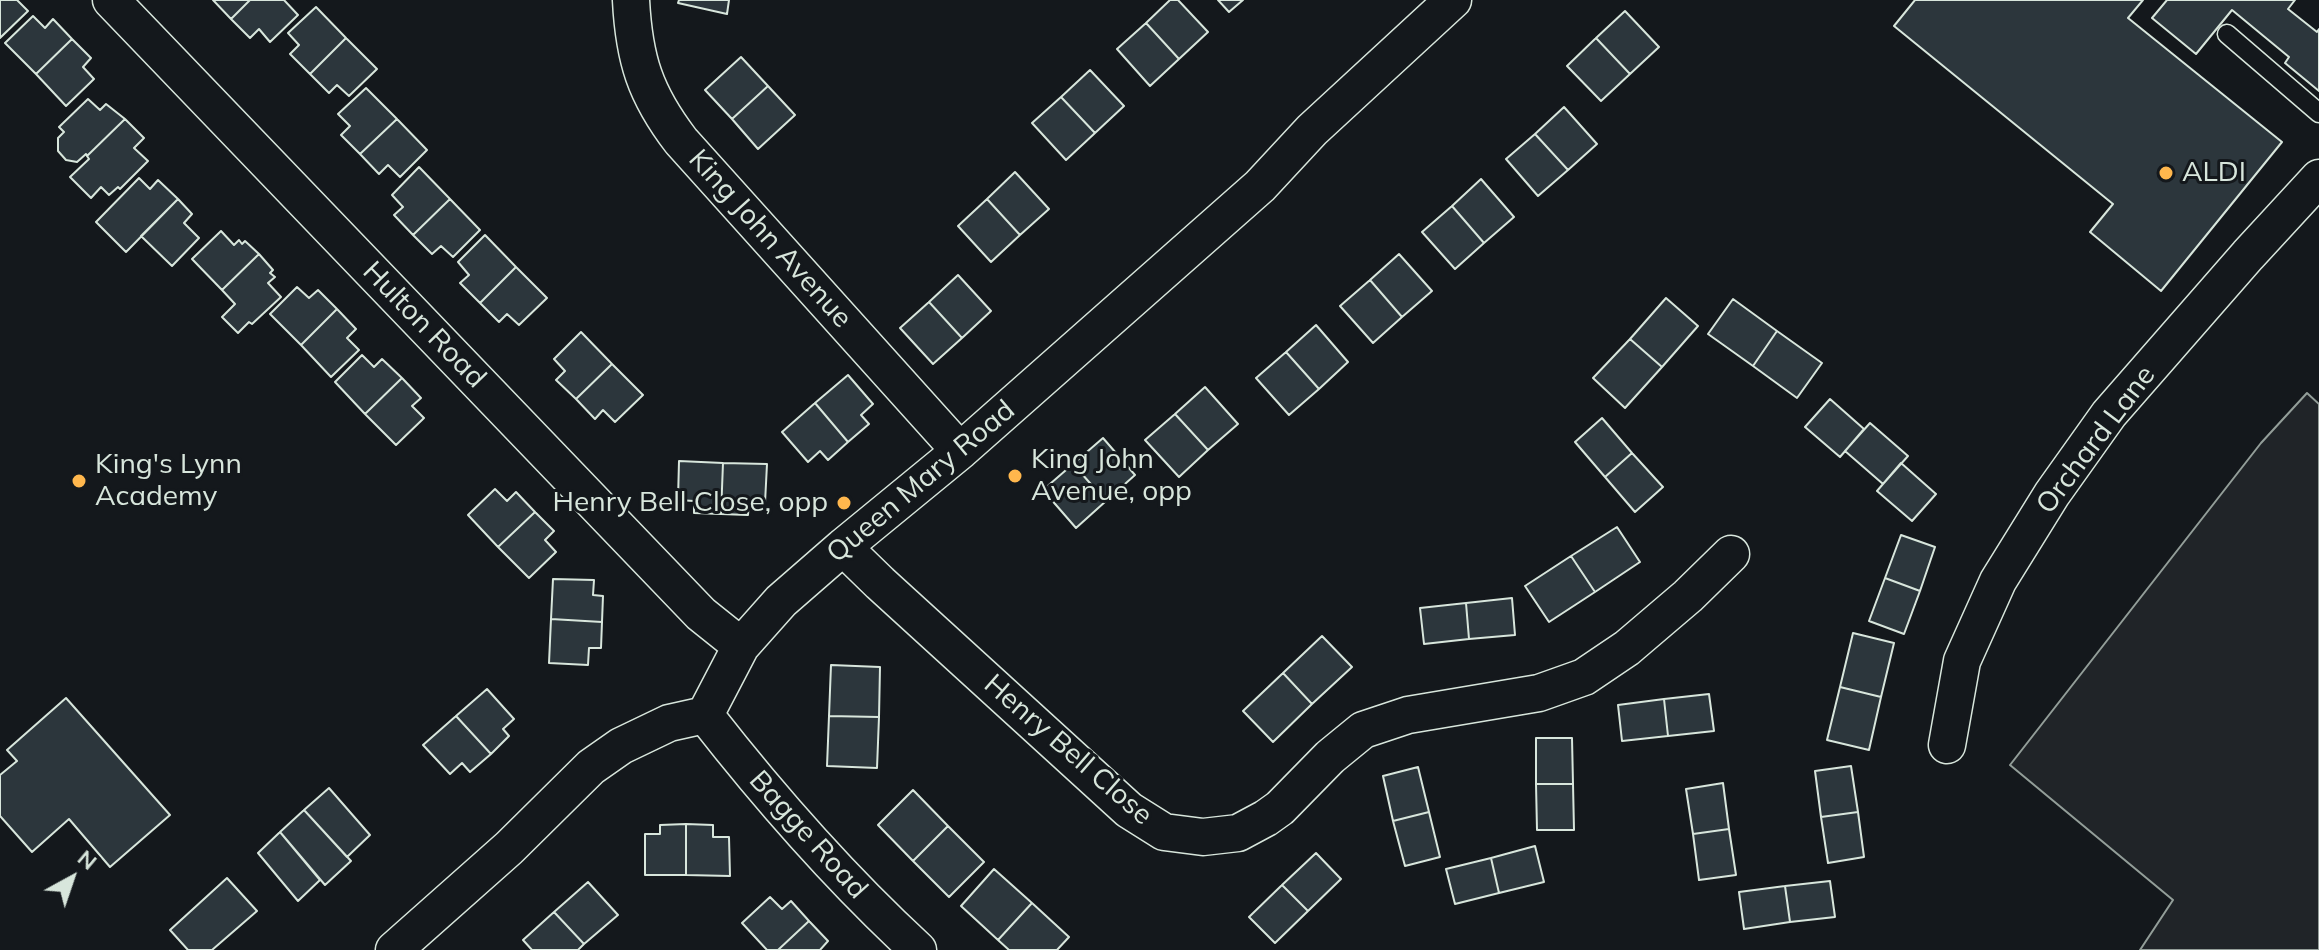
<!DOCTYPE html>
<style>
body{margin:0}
#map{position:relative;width:2319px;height:950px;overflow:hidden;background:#14181c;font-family:Mulish,sans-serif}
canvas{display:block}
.north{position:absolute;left:32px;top:838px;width:80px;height:80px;-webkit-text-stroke:6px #14181c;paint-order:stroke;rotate:40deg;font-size:22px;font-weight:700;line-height:32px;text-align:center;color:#d8e6dc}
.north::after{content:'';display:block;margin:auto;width:28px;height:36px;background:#d8e6dc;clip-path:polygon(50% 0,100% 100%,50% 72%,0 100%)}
</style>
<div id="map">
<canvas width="2319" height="950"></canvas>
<div class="north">N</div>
</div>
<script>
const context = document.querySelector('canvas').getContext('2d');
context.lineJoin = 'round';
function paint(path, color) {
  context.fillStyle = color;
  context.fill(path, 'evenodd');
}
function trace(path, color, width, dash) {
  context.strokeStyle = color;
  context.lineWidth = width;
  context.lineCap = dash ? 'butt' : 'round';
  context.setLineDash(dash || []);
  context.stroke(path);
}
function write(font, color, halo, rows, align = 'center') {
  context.font = font + ' Mulish,sans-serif';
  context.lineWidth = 6;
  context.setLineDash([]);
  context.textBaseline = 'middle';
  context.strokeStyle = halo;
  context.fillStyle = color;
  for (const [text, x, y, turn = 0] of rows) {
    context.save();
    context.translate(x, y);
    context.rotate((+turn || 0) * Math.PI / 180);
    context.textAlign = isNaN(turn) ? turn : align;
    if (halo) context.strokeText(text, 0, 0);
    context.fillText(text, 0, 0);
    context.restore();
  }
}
const green = new Path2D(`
 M2307 393 2319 404V950H2140L2173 900 2010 765 2261 443Z`);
paint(green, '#202428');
trace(green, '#939e99', 2);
const building = new Path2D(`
 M0 0H17L28 11 0 38Z
 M213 0H250L231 19Z
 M250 0H284L298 15 270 42 259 29 250 38 231 19Z
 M679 0H729L727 14 678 3Z
 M1170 0H1178L1208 32 1179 59 1146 23Z
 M1218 0H1243L1229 12Z
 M1915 0H2143L2128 18 2282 142 2161 291 2090 232 2113 204 1894 26Z
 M2167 0H2295L2288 9 2317 32 2319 29V91L2285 63 2289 57 2232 10 2196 54 2152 18Z
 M316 7 346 38 310 74 290 54 299 45 288 33Z
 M1625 11 1659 47 1630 74 1596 38Z
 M33 16 45 28 53 19 72 39 36 74 5 43Z
 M1146 23 1179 59 1150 86 1117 49Z
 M346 38 377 69 349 96 337 85 329 93 310 74Z
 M1596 38 1630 74 1601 101 1567 66Z
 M72 39 91 58 83 67 94 79 66 106 36 74Z
 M741 57 768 86 732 119 705 90Z
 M1090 70 1124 106 1095 133 1061 97Z
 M768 86 795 115 758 149 732 119Z
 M366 88 397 119 360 154 341 135 350 126 338 114Z
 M1061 97 1095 133 1066 160 1032 123Z
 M88 99 100 110 106 104 125 119 87 156 86 154 77 162 66 160 58 151V138L64 132 59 127Z
 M1564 107 1597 144 1568 170 1535 134Z
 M125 119 144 138 134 148 148 161 120 189 118 187 109 195 101 187 91 198 70 177 89 159 87 156Z
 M397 119 427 150 400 177 388 165 379 174 360 154Z
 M1535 134 1568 170 1538 196 1506 159Z
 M419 167 450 199 413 235 394 215 403 207 392 195Z
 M1015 172 1049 209 1020 235 987 199Z
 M139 178 150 189 158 180 178 199 126 252 96 222Z
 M1481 179 1514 217 1484 243 1452 206Z
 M178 199 192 214 184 223 199 238 172 266 141 236Z
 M450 199 480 230 453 257 441 246 432 254 413 235Z
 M987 199 1020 235 991 262 958 226Z
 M1452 206 1484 243 1455 269 1422 232Z
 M221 231 234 245 239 240 242 244 245 241 259 254 222 290 192 259Z
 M485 235 516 267 480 303 460 283 469 275 458 262Z
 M259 254 273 270 270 273 275 277 268 283 281 297 252 324 249 322 238 333 222 317 235 304 222 290Z
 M1399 254 1432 291 1402 317 1370 280Z
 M516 267 547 298 519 325 507 314 499 322 480 303Z
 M958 275 991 311 962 338 929 302Z
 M1370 280 1402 317 1373 343 1340 306Z
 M297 287 309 298 318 290 337 309 301 345 270 314Z
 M1666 298 1698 326 1662 367 1630 339Z
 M1733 299 1777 331 1753 366 1708 334Z
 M929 302 962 338 933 364 900 328Z
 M337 309 356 329 347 338 359 350 331 377 301 345Z
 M1316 325 1348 362 1319 389 1286 352Z
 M1777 331 1822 363 1797 398 1753 366Z
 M581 332 612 364 576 399 556 380 565 371 554 359Z
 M1630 339 1662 367 1625 408 1593 378Z
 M1286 352 1319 389 1289 415 1256 378Z
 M362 355 374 367 382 359 402 378 365 414 335 382Z
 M612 364 643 395 615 422 603 410 595 419 576 399Z
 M848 375 873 404 861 415 869 424 848 442 815 403Z
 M402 378 421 398 412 406 424 418 396 445 365 414Z
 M1205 387 1238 424 1208 450 1175 414Z
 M1830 399 1864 429 1840 457 1805 427Z
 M815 403 848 442 828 460 820 451 808 462 782 432Z
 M1175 414 1208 450 1179 477 1145 440Z
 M1602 418 1632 453 1605 477 1575 442Z
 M1870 423 1908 456 1883 484 1845 451Z
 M1103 438 1135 475 1106 501 1073 464Z
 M1632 453 1663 487 1635 512 1605 477Z
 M679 461 723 463 721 514 694 513V501L678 500Z
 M723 463 767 464 765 503 749 502 748 515 721 514Z
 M1901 463 1936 494 1912 521 1877 491Z
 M1073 464 1106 501 1076 528 1043 490Z
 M495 489 507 501 516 492 535 512 498 547 468 515Z
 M535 512 554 531 545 540 556 552 529 578 498 547Z
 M1617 527 1640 562 1595 592 1571 556Z
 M1901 535 1935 547 1920 591 1885 578Z
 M1571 556 1595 592 1549 622 1525 586Z
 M1885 578 1920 591 1904 634 1869 621Z
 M553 579 594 580 593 595 603 596 602 622 551 619Z
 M1512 598 1515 635 1469 639 1466 603Z
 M1466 603 1469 639 1424 644 1420 608Z
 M551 619 602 622 601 648H589L588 665 549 663Z
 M1853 633 1894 643 1881 697 1840 687Z
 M1322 636 1352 667 1312 704 1283 673Z
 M831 665 880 667 879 717 829 716Z
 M1283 673 1312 704 1273 742 1243 711Z
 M1840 687 1881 697 1869 750 1827 740Z
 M487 689 514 719 503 729 509 736 491 754 456 716Z
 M1709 694 1714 731 1668 736 1664 699Z
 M66 698 170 815 110 867 69 819 32 852 0 816V775L17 761 7 750Z
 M1664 699 1668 736 1622 741 1618 705Z
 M456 716 491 754 470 772 462 763 450 774 423 745Z
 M829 716 879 717 877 768 827 766Z
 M1536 738H1572L1573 784H1536Z
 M1851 766 1858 812 1821 817 1815 771Z
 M1418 767 1429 812 1393 821 1383 776Z
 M1723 783 1729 829 1693 834 1686 789Z
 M1536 784H1573L1574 830H1537Z
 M329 788 370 835 347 857 304 810Z
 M913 790 948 826 913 861 878 825Z
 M304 810 351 861 325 885 280 832Z
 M1429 812 1440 857 1405 866 1393 821Z
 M1858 812 1864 857 1828 863 1821 817Z
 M686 824V875H645V834H660V825Z
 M686 824 713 825V837H729L730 876 686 875Z
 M948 826 984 862 949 897 913 861Z
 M1729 829 1736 875 1699 880 1693 834Z
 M280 832 320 880 298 901 258 853Z
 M1535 846 1544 882 1499 893 1491 858Z
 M1316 853 1341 879 1308 911 1282 885Z
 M1491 858 1499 893 1455 904 1446 869Z
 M994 869 1032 903 998 940 961 906Z
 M227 878 257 911 212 950H188L170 930Z
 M1830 881 1835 917 1790 922 1785 886Z
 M588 882 618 915 584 944 554 912Z
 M1282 885 1308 911 1275 943 1249 917Z
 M1785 886 1790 922 1744 929 1739 892Z
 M770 897 782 909 791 901 809 921 778 950H767L742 923Z
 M1032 903 1069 937 1057 950H1009L998 940Z
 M554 912 584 944 578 950H532L523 940Z
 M809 921 828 941 820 950H778Z`);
paint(building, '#2c363c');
trace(building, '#d8e6dc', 2);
const service = new Path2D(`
 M2227 34 2319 113`);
const minor = new Path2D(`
 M111 0 701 614 741 646
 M631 0C634 59 645 94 681 141L960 451
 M843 547 880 583 1129 810 1164 832 1203 837 1238 833 1266 818 1280 808 1330 757 1363 730 1408 715 1539 693 1584 677 1627 648 1688 596 1731 554
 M705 715C769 797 841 879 918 950
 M1947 745 1962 661 1998 581 2052 494 2109 414 2248 255 2319 178
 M394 950 509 848 591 767 621 746 669 723 705 715 741 646 781 601 843 547 960 451 1260 186 1312 130 1453 0`);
trace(service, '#d8e6dc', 21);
trace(minor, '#d8e6dc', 39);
trace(service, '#14181c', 18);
trace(minor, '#14181c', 36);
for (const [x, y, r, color] of [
 [2166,173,8,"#ffb74d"],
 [1015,476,8,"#ffb74d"],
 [79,481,8,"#ffb74d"],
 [844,503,8,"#ffb74d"]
]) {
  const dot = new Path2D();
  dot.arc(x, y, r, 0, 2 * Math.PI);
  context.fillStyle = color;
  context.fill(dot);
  trace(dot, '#14181c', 3);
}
write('28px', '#d8e6dc', '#14181c', [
 ["ALDI",2182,173],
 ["King John",1031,460],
 ["Avenue, opp",1031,492],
 ["King's Lynn",95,465],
 ["Academy",95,497],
 ["Henry Bell Close, opp",828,503,"right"]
], 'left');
write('28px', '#d8e6dc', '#14181c', [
 ["King John Avenue",770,239,48],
 ["Hulton Road",424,325,46],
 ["Orchard Lane",2096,440,-53],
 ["Queen Mary Road",921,482,-40],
 ["Henry Bell Close",1068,750,41],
 ["Bagge Road",808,835,48]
]);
</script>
